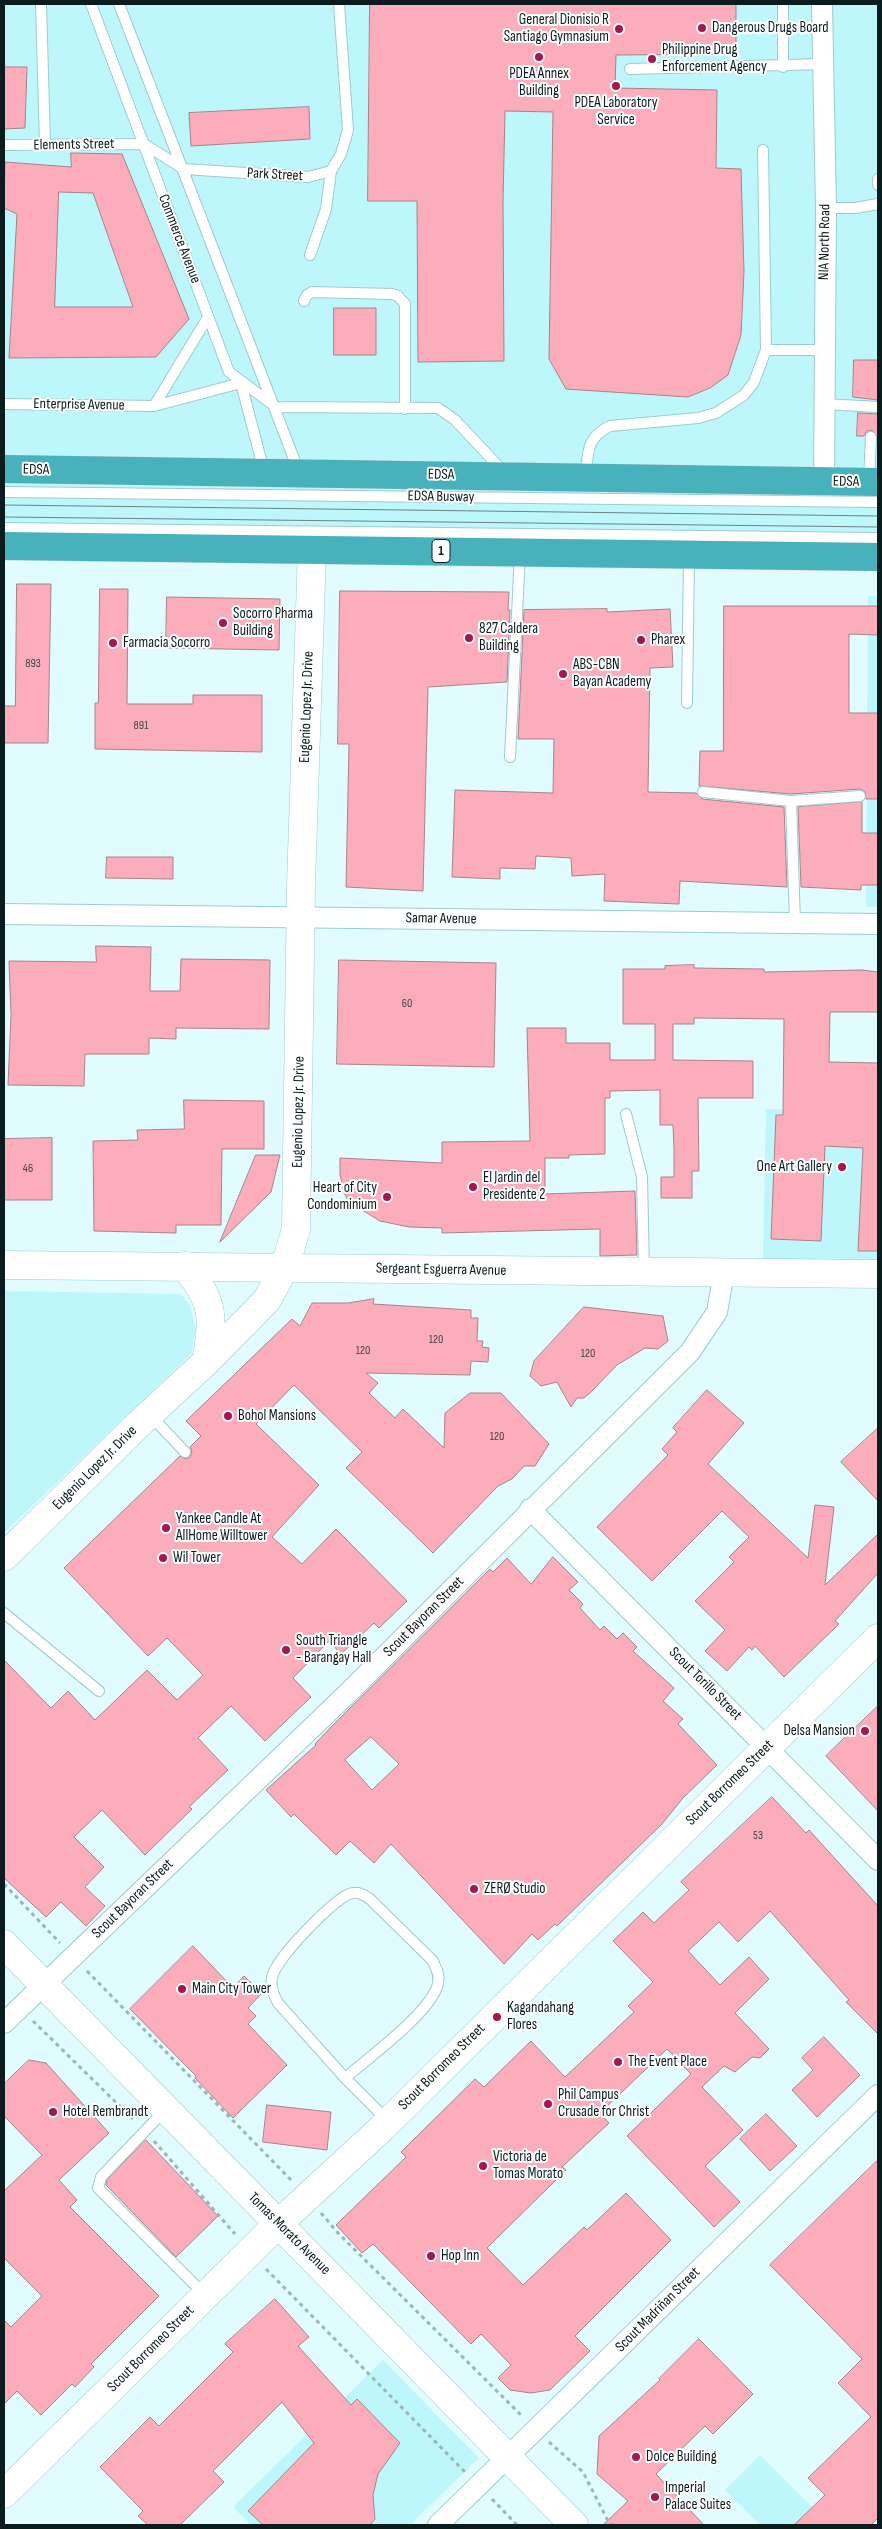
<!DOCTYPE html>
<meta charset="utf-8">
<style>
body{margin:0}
#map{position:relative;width:882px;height:2529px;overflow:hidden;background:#e0fcfe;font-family:"Sofia Sans Condensed",sans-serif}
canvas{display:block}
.frame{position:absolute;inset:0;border:5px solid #0a1c1e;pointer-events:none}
</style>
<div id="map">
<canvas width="882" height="2529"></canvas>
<div class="frame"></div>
</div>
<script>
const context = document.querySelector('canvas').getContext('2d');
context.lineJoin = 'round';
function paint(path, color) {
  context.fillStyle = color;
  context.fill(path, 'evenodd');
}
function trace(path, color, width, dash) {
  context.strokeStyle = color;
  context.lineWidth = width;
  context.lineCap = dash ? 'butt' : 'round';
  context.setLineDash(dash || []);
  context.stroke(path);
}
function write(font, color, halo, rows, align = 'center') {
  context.font = font + ' "Sofia Sans Condensed",sans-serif';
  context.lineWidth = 4;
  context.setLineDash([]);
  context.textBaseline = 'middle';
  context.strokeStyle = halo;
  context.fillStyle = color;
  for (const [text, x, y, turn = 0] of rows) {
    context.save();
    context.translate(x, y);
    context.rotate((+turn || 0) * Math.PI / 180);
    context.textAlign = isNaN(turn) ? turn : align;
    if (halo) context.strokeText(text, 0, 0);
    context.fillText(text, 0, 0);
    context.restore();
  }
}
paint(new Path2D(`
 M4 4H878V532L4 523Z
 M868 596H878V907H866Z
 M766 1109 878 1111V1261L763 1259Z
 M4 1291 181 1294 190 1306 196 1329 192 1353 4 1533Z
 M383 2360 479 2458 410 2525H251L233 2507Z
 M760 2455 830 2525H760L725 2490Z`), '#bdf7fc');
const building = new Path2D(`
 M370 4H736V54L616 55 615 88 717 90 716 168 741 169 744 272 741 335 728 375 710 388 688 397 566 389 549 359 553 112 505 111 503 201 504 361 418 362 417 201H368Z
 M4 67H27L25 128 4 129Z
 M309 107 310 139 191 146 189 113Z
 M71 153 122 154 189 319 156 357 9 358 17 214 4 208 5 162 71 167ZM59 192 93 193 133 307H55Z
 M334 308H376V355H334Z
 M854 360H878V400L853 397Z
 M858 413 878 414V437L872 430 867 431 864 436H857Z
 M17 584H51L48 743H4V706H15Z
 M100 589H128L127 704H193V695H262V752L95 749V703H98Z
 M340 591 509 592 508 610H510L507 682 428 687 423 891 346 887 349 744H338Z
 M167 597 280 599 279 650 166 648Z
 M724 606H878V635L849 634V713H878V799H866L865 792 860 789 791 794 699 786 700 751H723Z
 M607 609V612L670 609 673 667 650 668 648 792 696 793 702 799 784 807 787 887 680 881 679 904 604 901 605 874 572 876 571 858 536 856 535 869 500 868V879L452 877 455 790 553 793 554 739H518L524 610Z
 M862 802V833H878V885H861V890L801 887 798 807Z
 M107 857H173V879L106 878Z
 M96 946 151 947 150 991H180L181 959 270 960 269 1029 176 1028V1039L149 1038V1054H85L84 1086 8 1085 11 1015 9 961 96 962Z
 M339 960 496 963 494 1067 337 1064Z
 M694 965V968L764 969V972L862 970 878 972V1012H830L829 1062 878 1063V1251H858L863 1148 825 1146 821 1241 771 1239 776 1115H783L784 1019 694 1018V1024H673V1060L753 1061V1098H698L699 1171H692V1198H661V1177H674V1149L673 1125H660V1090L610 1091V1098H605V1154L569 1155V1158H545V1194L635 1191 637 1255 600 1256V1229L442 1233V1228L409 1227 380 1221 349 1202 343 1191 340 1174V1158L442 1163V1142L530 1141 527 1028H566V1043H610V1060H655V1024H623V969H665V966Z
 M184 1100 264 1101V1149H222L221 1225H176V1233L94 1231 93 1141 138 1140 137 1130 184 1129Z
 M52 1138V1200H4V1139Z
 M256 1155H280L271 1192 220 1242Z
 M374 1299 373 1304 471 1310V1318H478L477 1341H483L482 1347 489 1348 488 1362 471 1361 470 1375 366 1373 378 1383 369 1393 395 1418 403 1409 444 1448 445 1413 470 1393H501L549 1444 535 1466H524L512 1479 498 1486 433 1553 346 1468 362 1452 294 1385 256 1424 319 1485 272 1537 302 1564 336 1529 407 1601 379 1628 374 1623 341 1654 329 1641 293 1678 311 1697 265 1741 231 1706 198 1738 228 1770 189 1807 192 1809 145 1855 102 1810 74 1837 104 1867 85 1887 105 1906 86 1926 61 1902 46 1917 4 1878V1660L51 1708 68 1691 95 1720 147 1670 177 1700 203 1675 167 1638 148 1656 64 1568 180 1456 186 1459 190 1457 192 1451 190 1447 201 1436 186 1421 292 1319 300 1326 312 1303H348Z
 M584 1307 663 1316 668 1341 658 1349 645 1348 617 1365 590 1393 584 1398H577L571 1407 557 1382 541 1386 530 1376 534 1361Z
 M707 1390 744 1423 708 1464 808 1558 815 1505 834 1507 825 1585 878 1534V1573L835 1621 839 1624 784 1677 755 1646 752 1650 749 1647 727 1671 705 1651 725 1630 695 1601 734 1562 729 1557 749 1537 722 1511 652 1581 597 1527 668 1455 662 1449 677 1432 673 1428Z
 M878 1428V1501L841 1462Z
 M553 1557 578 1582 569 1590 583 1604 580 1608 600 1630 604 1626 617 1639 623 1633 637 1647 633 1651 674 1688 663 1701 683 1719 678 1724 717 1765 683 1798 662 1824 557 1926 555 1924 538 1940 532 1934 504 1964 391 1844 374 1863 350 1841 336 1855 294 1814 291 1817 266 1790 316 1745 315 1744 331 1727 490 1569 493 1572 507 1558 531 1584ZM371 1737 399 1764 372 1790 345 1760Z
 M878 1706V1811L826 1756Z
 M772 1797 806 1833 809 1830 878 1906V2034L846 2002 849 2000 770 1911 738 1942 719 1922 688 1951 720 1985 749 1957 769 1979 735 2013 769 2049 760 2058 752 2057 735 2072 724 2066 702 2087 743 2130 705 2166 740 2202 714 2227 627 2136 691 2074 667 2049 600 2113 609 2123 562 2167 566 2170 487 2248 523 2285 584 2227 587 2230 626 2193 671 2240 575 2336 590 2351 550 2390 531 2393 510 2390 498 2378 511 2365 481 2334 471 2344 373 2244 362 2253 336 2225 406 2157 401 2152 475 2079 484 2087 531 2041 565 2077 634 2012 628 2006 653 1982 613 1941 643 1912 654 1923 689 1890 681 1882Z
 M193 1946 233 1988 244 1976 262 1993 248 2008 256 2016 248 2024 287 2065 233 2118 195 2078 196 2076 130 2009Z
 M824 2037 860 2075 817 2117 792 2090 813 2070 802 2058Z
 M29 2060 46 2063 109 2133 59 2180 77 2200 70 2207 159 2296 91 2364 94 2367 75 2387 72 2384 41 2415 17 2391 4 2404V2320L11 2327 42 2296 4 2258V2191L42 2155 4 2116V2084Z
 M267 2105 331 2112 327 2150 263 2142Z
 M766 2114 797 2146 770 2171 740 2139Z
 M146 2140 218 2216 176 2257 106 2185 107 2180Z
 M878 2160V2518L871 2525H794L825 2495 808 2478 871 2417 838 2383 862 2359 770 2265Z
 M275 2299 309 2337 298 2346 351 2405 357 2399 400 2443 378 2474 373 2495 375 2519 370 2525H263L248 2511 314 2443 282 2402 213 2471 224 2482 180 2525H148L138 2516 143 2511 100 2467 150 2417 159 2426 233 2352 225 2344Z
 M699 2339 753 2394 713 2434 705 2426 656 2474 704 2525H603L628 2501 597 2474 599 2436 660 2380 659 2379Z`);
paint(building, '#fcadbc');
trace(building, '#a98289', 1);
const lane = new Path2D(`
 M41 4 45 145
 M91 4 229 372 276 407 438 408 455 420 504 472
 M119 4 299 472
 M783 67V4
 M630 69 823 64
 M4 145 144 144 184 169 308 177 331 171 341 154 348 130 339 4
 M878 179V185
 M826 208H855L878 204
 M310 255 326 209 331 171
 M304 301 307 295 312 292 393 294 398 296 405 304V409
 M766 350H824
 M241 383 264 471
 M4 404 154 406 241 383
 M824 404 878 407
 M154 406 208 317
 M586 476C588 452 586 438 610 426L698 418 716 413 744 395 754 382 766 350 763 150
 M869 481 871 437
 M4 492 878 502
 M4 528 878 538
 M687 703 689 557
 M510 757 520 553
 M703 792 791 801 860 796
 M791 801 795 923
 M626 1114 642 1177 644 1271
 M149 1414 185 1452
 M4 1613 99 1691
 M345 2078C368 2058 434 2010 438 1983 440 1974 436 1969 433 1961L370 1899C363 1894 357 1891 349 1894 332 1901 274 1960 272 1978 270 1987 274 1995 278 2003L345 2078 387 2120
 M165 2110 101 2177 98 2188 205 2295`);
const street = new Path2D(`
 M822 4 826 208 824 481
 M4 914 878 924
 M530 1509 878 1860
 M4 2023 348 1693 690 1352 717 1312 724 1272
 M438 2525 878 2095`);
const secondary = new Path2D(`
 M4 1265 878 1274
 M185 1266C215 1305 213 1313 207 1361
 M4 1557 141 1422 207 1361 267 1300 285 1267 296 1229 301 885 312 550
 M4 1944 574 2525
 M4 2494 279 2223 382 2128 878 1638`);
const highway = new Path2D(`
 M4 469 878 482
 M4 546 878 557`);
trace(lane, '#9dcbcf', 12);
trace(street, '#9dcbcf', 22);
trace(secondary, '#9dcbcf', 29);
trace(highway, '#dddfe0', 29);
trace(new Path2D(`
 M4 1884 60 1943
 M87 1971 292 2181
 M33 2021 136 2122
 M154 2141 235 2234
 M321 2213 338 2233 523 2417
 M266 2269 466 2473
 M549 2442 583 2472 607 2519 613 2525
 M492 2499 517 2525`), '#9cb5b7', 3, [4, 4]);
trace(lane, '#fff', 10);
trace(street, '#fff', 20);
trace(secondary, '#fff', 28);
trace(highway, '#47b2bb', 28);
trace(new Path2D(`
 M4 505 878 516
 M4 517 878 527`), '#6c8385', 1);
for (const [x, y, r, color] of [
 [702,28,5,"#a8154c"],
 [619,29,5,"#a8154c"],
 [539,57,5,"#a8154c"],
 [652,59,5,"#a8154c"],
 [616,86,5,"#a8154c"],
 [223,623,5,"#a8154c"],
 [469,638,5,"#a8154c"],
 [641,640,5,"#a8154c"],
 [113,643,5,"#a8154c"],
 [563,674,5,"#a8154c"],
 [842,1167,5,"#a8154c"],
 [473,1187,5,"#a8154c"],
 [387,1197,5,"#a8154c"],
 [228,1416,5,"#a8154c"],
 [166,1528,5,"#a8154c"],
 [163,1558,5,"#a8154c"],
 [286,1650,5,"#a8154c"],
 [865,1731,5,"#a8154c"],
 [474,1889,5,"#a8154c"],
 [182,1989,5,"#a8154c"],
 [497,2017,5,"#a8154c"],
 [618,2062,5,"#a8154c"],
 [548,2104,5,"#a8154c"],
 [53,2112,5,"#a8154c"],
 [483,2166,5,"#a8154c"],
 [431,2256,5,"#a8154c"],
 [636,2457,5,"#a8154c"],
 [655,2497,5,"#a8154c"]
]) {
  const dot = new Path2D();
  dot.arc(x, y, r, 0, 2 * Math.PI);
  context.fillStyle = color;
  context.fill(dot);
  trace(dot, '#fff', 2);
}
write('12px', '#464046', null, [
 ["893",33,664],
 ["891",141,726],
 ["60",407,1004],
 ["46",28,1169],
 ["120",436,1340],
 ["120",363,1351],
 ["120",588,1354],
 ["120",497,1437],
 ["53",758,1836]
]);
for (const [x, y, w] of [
 [441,551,18]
]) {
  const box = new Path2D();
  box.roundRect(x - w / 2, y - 11.5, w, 23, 4);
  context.fillStyle = '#fff';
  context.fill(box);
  trace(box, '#0a1c1e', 1);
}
write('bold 14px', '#0a1c1e', null, [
 ["1",441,551]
]);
write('15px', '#0a1c1e', '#fff', [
 ["General Dionisio R",609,20,"right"],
 ["Santiago Gymnasium",609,37,"right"],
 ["Dangerous Drugs Board",712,28],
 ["Philippine Drug",662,50],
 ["Enforcement Agency",662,67],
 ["PDEA Annex",539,74,"center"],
 ["Building",539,91,"center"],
 ["PDEA Laboratory",616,103,"center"],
 ["Service",616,120,"center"],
 ["Socorro Pharma",233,614],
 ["Building",233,631],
 ["827 Caldera",479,629],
 ["Building",479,646],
 ["Pharex",651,640],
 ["Farmacia Socorro",123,643],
 ["ABS-CBN",573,665],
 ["Bayan Academy",573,682],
 ["One Art Gallery",832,1167,"right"],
 ["El Jardin del",483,1178],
 ["Presidente 2",483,1195],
 ["Heart of City",377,1188,"right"],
 ["Condominium",377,1205,"right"],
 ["Bohol Mansions",238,1416],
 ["Yankee Candle At",176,1519],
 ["AllHome Willtower",176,1536],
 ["Wil Tower",173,1558],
 ["South Triangle",296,1641],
 ["- Barangay Hall",296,1658],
 ["Delsa Mansion",855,1731,"right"],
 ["ZERØ Studio",484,1889],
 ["Main City Tower",192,1989],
 ["Kagandahang",507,2008],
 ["Flores",507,2025],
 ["The Event Place",628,2062],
 ["Phil Campus",558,2095],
 ["Crusade for Christ",558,2112],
 ["Hotel Rembrandt",63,2112],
 ["Victoria de",493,2157],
 ["Tomas Morato",493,2174],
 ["Hop Inn",441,2256],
 ["Dolce Building",646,2457],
 ["Imperial",665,2488],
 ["Palace Suites",665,2505]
], 'left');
write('15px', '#0a1c1e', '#fff', [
 ["Elements Street",74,145,-1],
 ["Park Street",275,175,3],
 ["Commerce Avenue",179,239,69],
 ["NIA North Road",825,242,-89],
 ["Enterprise Avenue",79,405,1],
 ["EDSA",36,470,1],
 ["EDSA",441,475,1],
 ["EDSA",846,482,1],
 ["EDSA Busway",441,497,1],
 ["Eugenio Lopez Jr. Drive",307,707,-88],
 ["Samar Avenue",441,919,1],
 ["Eugenio Lopez Jr. Drive",299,1112,-89],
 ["Sergeant Esguerra Avenue",441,1270,1],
 ["Eugenio Lopez Jr. Drive",95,1468,-45],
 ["Scout Bayoran Street",424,1617,-45],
 ["Scout Torillo Street",705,1684,45],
 ["Scout Borromeo Street",730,1783,-44],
 ["Scout Bayoran Street",133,1899,-44],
 ["Scout Borromeo Street",442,2067,-45],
 ["Tomas Morato Avenue",289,2234,45],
 ["Scout Madriñan Street",658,2310,-45],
 ["Scout Borromeo Street",151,2349,-45]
]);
</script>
